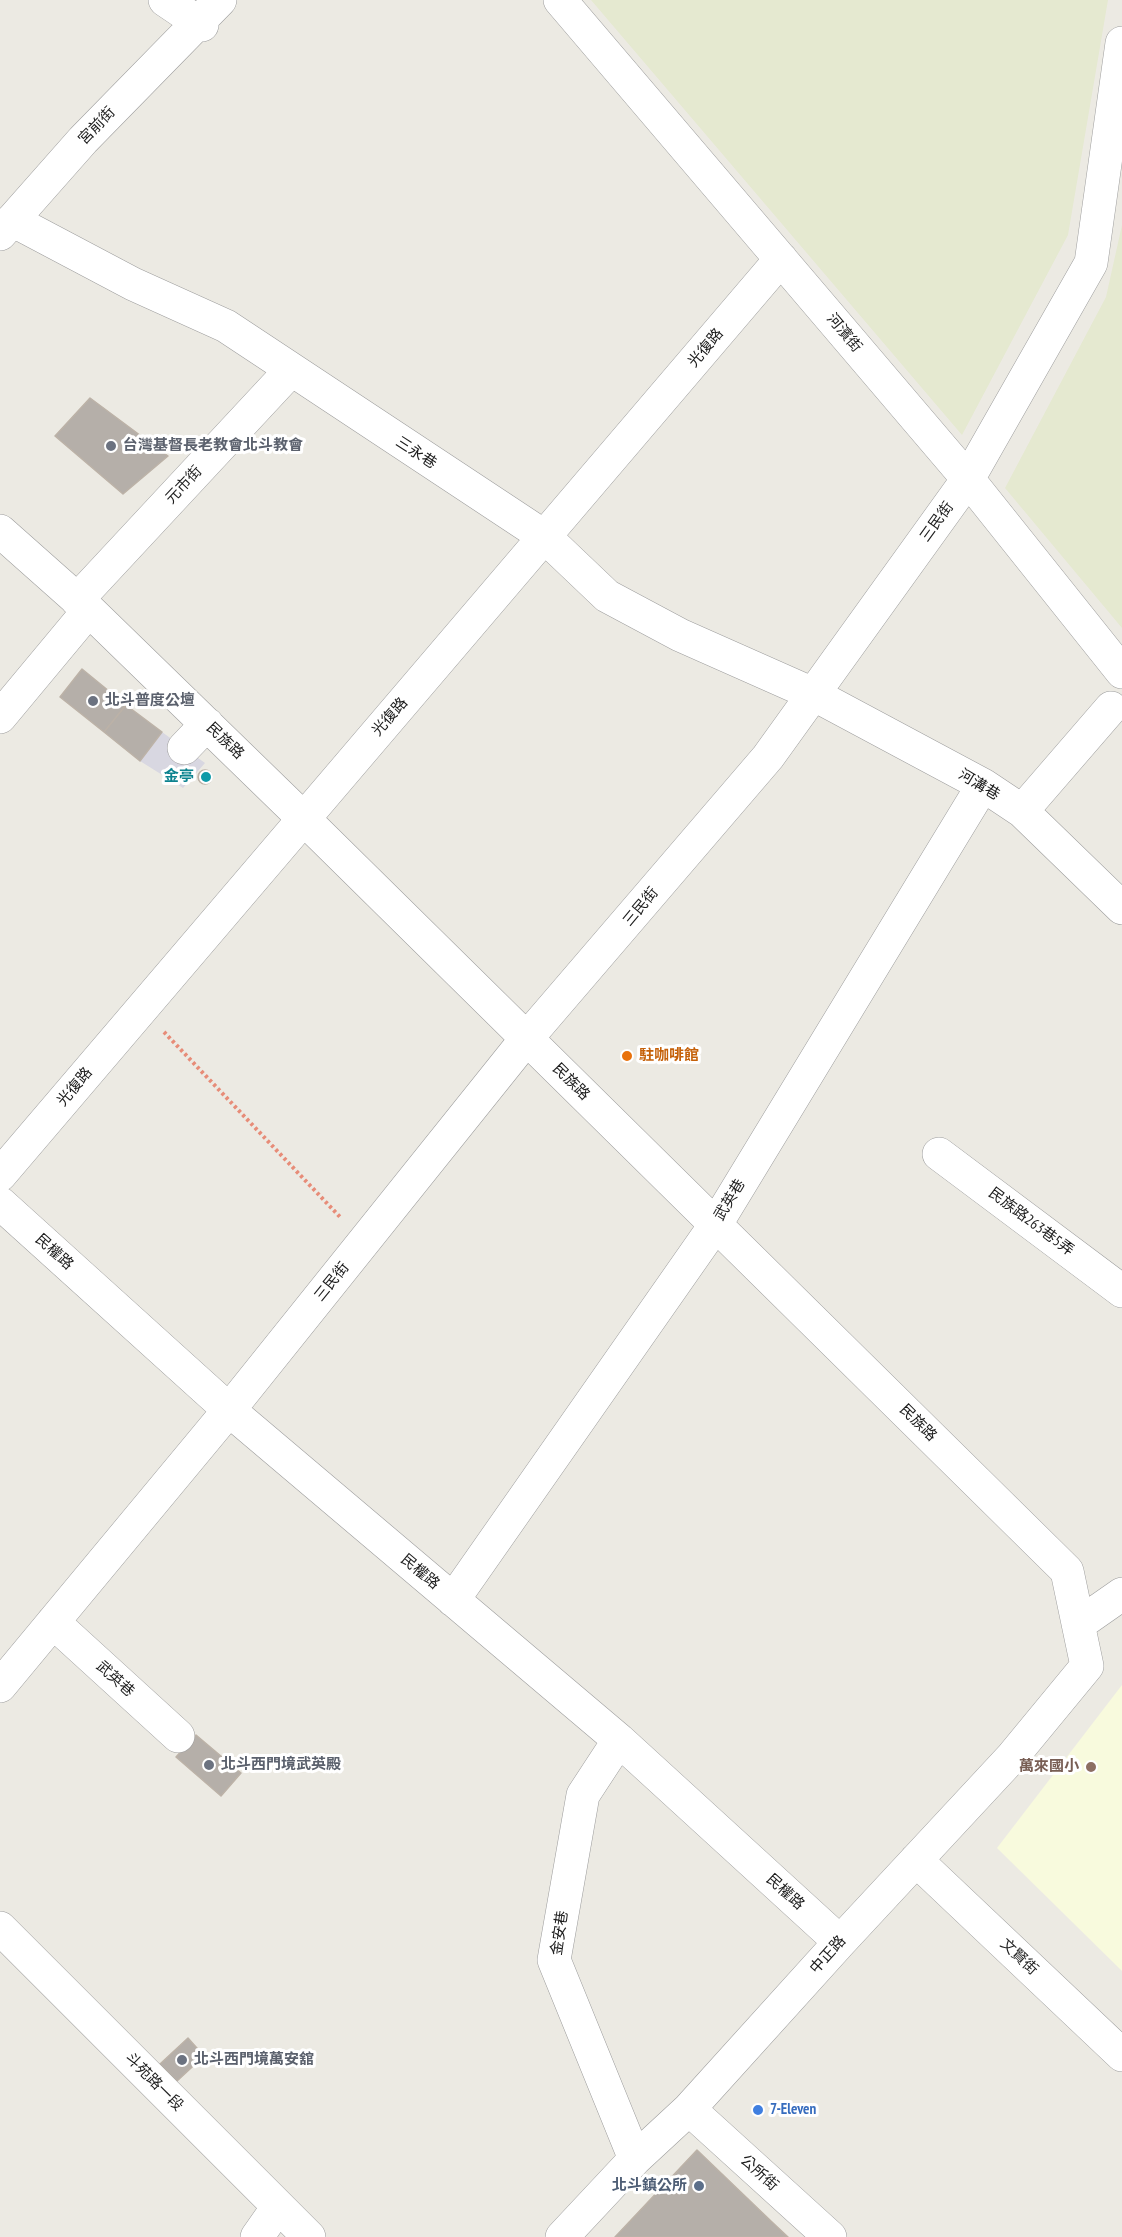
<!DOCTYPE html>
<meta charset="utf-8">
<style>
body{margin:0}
canvas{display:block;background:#eceae3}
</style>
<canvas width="1122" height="2237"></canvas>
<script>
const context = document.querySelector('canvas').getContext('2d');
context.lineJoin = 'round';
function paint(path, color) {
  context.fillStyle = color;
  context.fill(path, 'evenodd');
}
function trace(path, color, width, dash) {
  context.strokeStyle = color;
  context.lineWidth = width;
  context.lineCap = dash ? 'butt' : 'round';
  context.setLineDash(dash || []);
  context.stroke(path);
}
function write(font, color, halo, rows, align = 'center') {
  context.font = font + ' "PT Sans Narrow","Noto Sans TC",sans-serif';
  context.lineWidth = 6;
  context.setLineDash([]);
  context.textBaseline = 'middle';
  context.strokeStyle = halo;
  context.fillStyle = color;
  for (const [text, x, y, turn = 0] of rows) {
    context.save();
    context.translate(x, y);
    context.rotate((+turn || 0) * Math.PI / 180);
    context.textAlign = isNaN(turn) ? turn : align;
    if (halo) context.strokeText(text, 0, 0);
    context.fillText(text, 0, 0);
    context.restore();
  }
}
paint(new Path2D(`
 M1122 1685V1971L997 1848Z`), '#f8fadd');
paint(new Path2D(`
 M591 0H1108L1068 235 962 435Z
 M1122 225V628L1005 488 1106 297Z`), '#e5e9d0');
paint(new Path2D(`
 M162 732 205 763 183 788 140 761Z`), '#d8d7e1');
const building = new Path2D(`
 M90 398 168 456 123 494 55 436Z
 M82 669 126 705 104 732 60 697Z
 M126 705 162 732 140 761 104 732Z
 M198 777a7 7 0 1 1 14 0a7 7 0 1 1-14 0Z
 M196 1735 241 1773 221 1796 176 1757Z
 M188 2038 204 2056 177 2081 160 2064Z
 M697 2150 772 2222 788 2237H615Z`);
paint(building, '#b5afa9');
trace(building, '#bcb2a7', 1.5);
const minor = new Path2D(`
 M165 0 202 25
 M560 0 968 479 1122 672
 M12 220 133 284 226 326 545 537 607 596 680 635 813 694 983 785 1022 811 1122 908
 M0 234 83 140 220 0
 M0 531 89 610 303 818 1067 1571 1087 1666 1012 1757 840 1942 689 2109 635 2159 562 2237
 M77 600 291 370
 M0 717 89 610
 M184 748 207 724
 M1022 811 1111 708
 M939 1154 1122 1291
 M0 1175 781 259
 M0 1203 229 1410 619 1740 840 1942
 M453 1600 716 1224 983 785
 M53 1622 178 1736
 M1079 1624 1122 1594
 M0 1686 229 1410 527 1038 768 757 968 479 1091 263 1122 43
 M619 1740 583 1795 554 1960 635 2159
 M916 1860 1122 2055
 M0 1928 309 2237
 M689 2109 830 2237
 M257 2237 278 2207`);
trace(minor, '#9d9d9d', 34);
trace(new Path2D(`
 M164 1032 341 1218`), '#e78c78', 4, [3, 3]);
trace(minor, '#fff', 33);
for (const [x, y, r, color] of [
 [111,446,6,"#6b7280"],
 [93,701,6,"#6b7280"],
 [206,777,6,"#0f9aa8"],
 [627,1056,6,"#e8710a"],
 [209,1765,6,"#6b7280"],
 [1091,1767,6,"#8d6e63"],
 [182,2060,6,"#6b7280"],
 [758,2110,6,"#3f7fe0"],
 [699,2186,6,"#5c6f8a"]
]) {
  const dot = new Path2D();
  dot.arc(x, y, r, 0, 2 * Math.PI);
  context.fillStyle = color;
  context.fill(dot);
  trace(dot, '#fff', 2);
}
write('15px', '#1c1c1c', '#fff', [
 ["宮前街",97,126,-46],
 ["河濱街",844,333,50],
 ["光復路",706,348,-50],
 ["三永巷",416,453,33],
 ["元市街",184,485,-47],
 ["三民街",937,522,-54],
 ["光復路",390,717,-49],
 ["民族路",225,741,44],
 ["河溝巷",979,785,31],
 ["三民街",641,907,-50],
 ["民族路",571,1082,45],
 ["光復路",75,1087,-50],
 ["武英巷",730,1200,-59],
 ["民族路263巷5弄",1031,1222,37],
 ["民權路",54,1252,42],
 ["三民街",332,1282,-51],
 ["民族路",918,1423,45],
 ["民權路",420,1572,40],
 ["武英巷",115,1679,42],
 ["民權路",785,1892,42],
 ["金安巷",560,1933,-82],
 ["中正路",828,1955,-48],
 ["文賢街",1019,1957,43],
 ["斗苑路一段",154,2082,45],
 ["公所街",759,2173,42]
]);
write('bold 15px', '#5b616d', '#fff', [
 ["台灣基督長老教會北斗教會",123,446],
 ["北斗普度公壇",105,701],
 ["北斗西門境武英殿",221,1765],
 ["北斗西門境萬安舘",194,2060]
], 'left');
write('bold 15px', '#0d838f', '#fff', [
 ["金亭",194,777]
], 'right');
write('bold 15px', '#c56008', '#fff', [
 ["駐咖啡館",639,1056]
], 'left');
write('bold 15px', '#785e54', '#fff', [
 ["萬來國小",1079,1767]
], 'right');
write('bold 15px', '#366cbe', '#fff', [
 ["7-Eleven",770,2110]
], 'left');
write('bold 15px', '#4e5e75', '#fff', [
 ["北斗鎮公所",687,2186]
], 'right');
</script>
